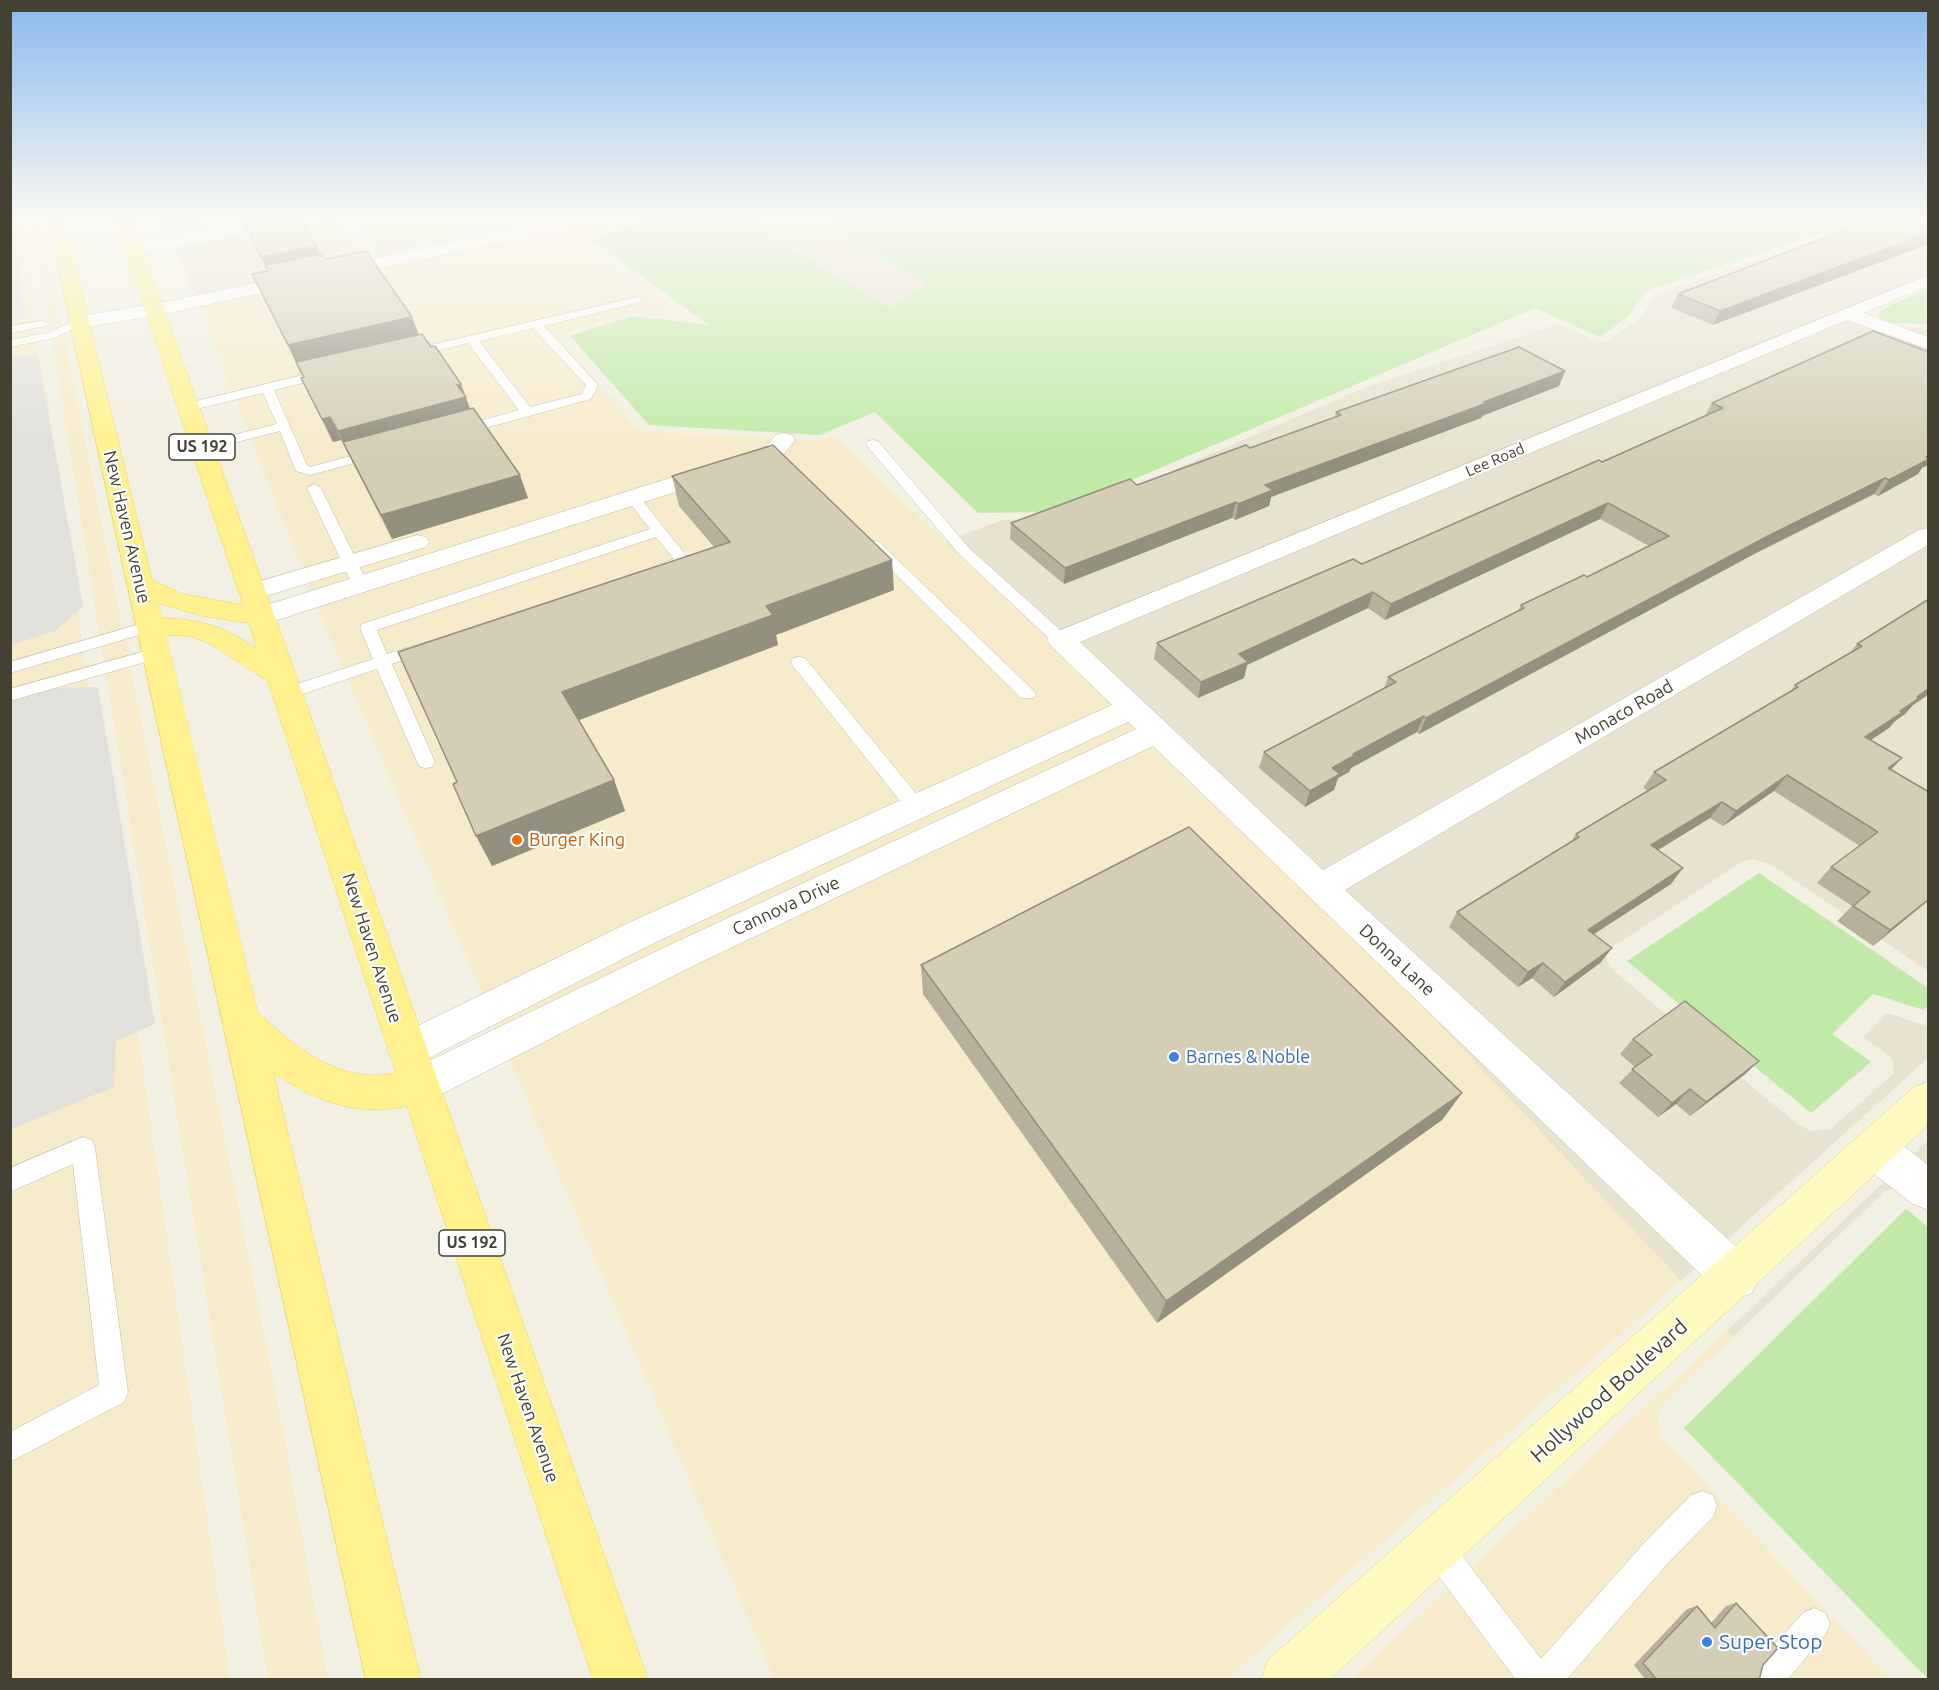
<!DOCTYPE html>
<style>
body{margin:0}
#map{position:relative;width:1939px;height:1690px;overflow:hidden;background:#f2f0e2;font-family:Ubuntu,sans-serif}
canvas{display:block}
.frame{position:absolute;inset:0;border:12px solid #444032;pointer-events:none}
</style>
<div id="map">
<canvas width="1939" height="1690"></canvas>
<div class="frame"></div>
</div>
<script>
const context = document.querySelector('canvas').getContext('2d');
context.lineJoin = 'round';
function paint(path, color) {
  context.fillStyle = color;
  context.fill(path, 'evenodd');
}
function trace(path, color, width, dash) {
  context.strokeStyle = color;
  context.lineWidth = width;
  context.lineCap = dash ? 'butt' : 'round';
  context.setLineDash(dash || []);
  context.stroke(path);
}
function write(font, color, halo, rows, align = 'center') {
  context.font = font + ' Ubuntu,sans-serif';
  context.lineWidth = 4.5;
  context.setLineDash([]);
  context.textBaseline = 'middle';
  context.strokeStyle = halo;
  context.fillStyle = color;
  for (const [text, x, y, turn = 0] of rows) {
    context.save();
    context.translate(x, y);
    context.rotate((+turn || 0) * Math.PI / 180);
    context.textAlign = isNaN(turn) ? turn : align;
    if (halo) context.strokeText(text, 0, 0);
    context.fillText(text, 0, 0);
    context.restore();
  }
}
paint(new Path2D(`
 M340 216H348L342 221 368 257 377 259 582 216H655L613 228 602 219 198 304 176 248Z
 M362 216H567L378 255 352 218Z
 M740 216H851L829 225 927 285 889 308Z
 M1889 216H1928V282L1876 304 1866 313 1878 324 1887 327 1928 329V971L1770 864 1753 859 1743 861 1611 948 1608 951 1606 960 1613 970 1797 1124 1811 1131 1831 1129 1894 1073 1893 1062 1889 1056 1863 1037 1887 1013 1928 1026V1058L1681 1281 1326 904 1183 764 945 541 1003 520 1064 517 1364 388 1558 324 1596 341H1608L1640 318 1656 294Z
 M1928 1140V1204L1912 1191 1896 1187 1885 1191 1733 1337 1727 1331Z`), '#e7e3d0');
paint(new Path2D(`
 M10 216H21L230 1679 11 1680Z
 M32 216H40L281 1419 328 1679H268Z
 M154 216H278L163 236Z
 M603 219 613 228 585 237 580 241 685 317 631 312 560 336V339L637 428 644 431 816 441 834 436 1183 765 1326 904 1681 1281 1227 1679H774L320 614 198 304Z
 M1727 1331 1733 1337 1662 1405 1657 1419 1661 1437 1891 1679 1350 1680Z`), '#f6ebcb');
paint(new Path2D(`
 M668 216H740L889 308 926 284 828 225 851 216H1873L1646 291 1630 315 1600 337 1535 308 1057 512 978 513 875 412 820 435 649 425 570 336 632 316 709 325 590 239Z
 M1928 289V324L1886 323 1877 315 1886 307Z
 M1759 873 1928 988V1005L1924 1010 1873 994 1832 1034 1871 1062 1811 1113 1627 961Z
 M1906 1209 1928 1227V1679L1684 1428Z`), '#c1eaa8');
paint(new Path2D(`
 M11 216 25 318 11 321 10 216Z
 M154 216H243L159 230Z
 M11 355H38L83 606 55 631 11 645Z
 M98 687 155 1024 116 1041 114 1087 11 1129V701L52 688Z`), '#e2e0db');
const lane = new Path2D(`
 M637 297 641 298V302L544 326 598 385 591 399 460 435 454 431 455 428 519 410 468 343 409 358 403 354 409 350ZM533 328 586 385 582 394 530 407 479 341Z
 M80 319 86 322 84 324 54 338 10 347V340L47 333Z
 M42 321 48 324 46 326 10 333V326Z
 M328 369 334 373 332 376 274 390 307 465 310 467 376 449 381 450 383 453 381 456 310 475 296 471 280 431 202 451 195 447 197 444 277 424 263 393 188 411 184 410 182 407 184 404Z
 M873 440 878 441 969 548 1067 636 1069 640 1067 644H1055L959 554 868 447 866 444 868 441Z
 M314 484 321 488 368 584 365 587 360 589 352 584 307 488Z
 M633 494 638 495 688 558 691 561 688 564 663 572 658 570 655 567 658 564 674 559 656 537 377 630 387 654 425 642 431 643 433 647 431 651 392 664 435 762 432 767 426 768 420 767 417 762 377 669 288 699 282 697 279 693 282 689 373 659 360 628 362 624 650 529 626 498Z
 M874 541 879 542 1033 690 1036 694 1033 698H1021L869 548 867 545Z
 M150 621 156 622 158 626 156 630 10 673V662Z
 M156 648 162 649 164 653 162 657 10 701V689Z
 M799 657 805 658 923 802 925 807 923 812 916 814 909 812 793 666 791 662 793 658Z
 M83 1137 92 1140 95 1148 128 1392 124 1402 10 1462V1432L99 1385 73 1164 10 1192V1168Z
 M1702 1491 1713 1495 1717 1506 1713 1517 1668 1563 1566 1680H1516L1425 1558 1421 1547 1425 1536 1436 1532 1447 1536 1541 1659 1646 1541 1691 1495Z
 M1814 1608 1825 1613 1830 1624 1825 1635 1787 1680H1749L1753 1668 1803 1613Z`);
const street = new Path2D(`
 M284 216H319L311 221 134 255 128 254 125 250 128 246 134 245Z
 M580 216H613L605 221 154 316 80 328 73 326 70 322 73 318 80 316 154 304Z
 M1928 275V286L1864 313 1928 337V349L1847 320 1080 642 1323 870 1919 530 1928 528V545L1345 890 1752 1261 1758 1277 1752 1293 1736 1299 1720 1293 1153 746 689 968 432 1099 418 1104 404 1099 398 1086 404 1073 663 948 1136 729 1128 722 652 944 421 1062 407 1067 393 1062 388 1050 393 1038 626 924 1112 705 1051 646 1047 640 1051 634Z
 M784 433 792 435 795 440 781 458 271 622 261 624 251 622 248 616 251 610 765 448 776 435Z
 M417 535 426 537 429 542 426 547 253 600 244 598 240 592 244 586Z
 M1876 1131 1891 1136 1928 1165V1210L1913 1204 1861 1164 1855 1150 1861 1136Z`);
const secondary = new Path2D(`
 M1928 1082V1125L1329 1680H1261L1268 1660 1914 1087Z`);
const primary = new Path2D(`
 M47 216H63L152 580 182 594 243 605 114 216H130L297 678 648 1680H593L407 1106C358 1117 313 1101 273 1072L421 1680H366ZM158 603 203 616 249 623 257 649C222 626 204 620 162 618ZM166 635 191 636 211 644 268 681 396 1073C340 1085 297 1048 258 1013Z`);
trace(lane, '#c1bca7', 1);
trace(street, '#c1bca7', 1);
trace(secondary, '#d5cf8f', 1);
trace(primary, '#ead658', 1);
paint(lane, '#fff');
paint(street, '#fff');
paint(secondary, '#fffabf');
paint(primary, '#fff28e');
paint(new Path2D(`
 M241 216H299L320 254 419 334 431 347 461 384 470 409 528 498 392 539 341 440 333 442 301 378 303 377 302 374 252 274 268 271Z
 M1881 216 1713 325 1671 308 1678 294Z
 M1565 371 1559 386 1482 416 1481 418 1271 497 1269 506 1235 520 1232 518 1064 584 1010 539 1011 523 1137 485 1250 448 1335 417 1336 412Z
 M1712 403 1922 468 1918 474 1878 496 1874 494 1756 553 1419 734 1417 732 1351 768 1349 772 1338 778 1334 790 1305 807 1259 768 1264 752 1384 689 1388 677 1518 611 1521 605 1587 577 1649 546 1600 519 1385 620 1368 608 1247 665 1244 678 1198 698 1154 659 1157 643 1362 564 1602 462 1705 416Z
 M672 476 894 590 776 635 778 645 579 720 614 780 625 811 492 866 457 782 714 547 679 506Z
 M1929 599V694L1913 705 1905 714 1895 721 1889 728 1871 740 1891 770 1929 900 1873 946 1837 921 1852 906 1817 883 1831 867 1860 846 1774 791 1723 826 1710 818 1658 850 1671 884 1594 934 1612 948 1600 963 1554 997 1532 978 1518 987 1449 927 1457 912 1571 842 1576 834 1648 791 1643 788 1654 772 1791 691 1795 685 1849 654 1857 644Z
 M921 965 1462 1093 1442 1120 1157 1323 923 994Z
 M1633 1039 1759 1061 1744 1075 1690 1116 1676 1104 1658 1117 1619 1083 1635 1067 1620 1054Z
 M1736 1603 1763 1665 1759 1680H1646L1634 1665 1687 1609 1697 1606 1711 1623 1726 1606Z`), '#b6b19d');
paint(new Path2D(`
 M1929 233V244L1713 325 1720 311Z
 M317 246 325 266 271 278 261 257Z
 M412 317 423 345 301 374 288 345Z
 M1565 371 1559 386 1482 416 1481 418 1271 497 1269 506 1235 520 1238 504 1265 485Z
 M461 384 474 420 343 442 348 454 338 431Z
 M330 417 341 440 333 442 322 419Z
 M1929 455V465L1922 468 1918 474 1878 496 1889 480Z
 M520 475 528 498 392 539 381 515Z
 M1885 478 1874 494 1756 553 1419 734 1426 718 1766 537Z
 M1236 502 1232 518 1064 584 1065 568Z
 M1608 503 1600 519 1385 620 1391 604Z
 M892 560 894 590 776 635 778 645 574 722 562 692 766 606Z
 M1373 592 1368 608 1247 665 1244 678 1198 698 1201 682 1239 654Z
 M1929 688V694L1913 705 1905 714 1895 721 1889 728 1851 753 1865 737 1900 711Z
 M1424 716 1417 732 1351 768 1349 772 1338 778 1334 790 1305 807 1310 791 1332 768 1353 754Z
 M1902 758 1887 774 1888 768Z
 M1787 775 1774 791 1723 826 1736 811Z
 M614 780 625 811 492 866 476 836Z
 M1722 802 1710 818 1640 861 1651 845Z
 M1683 868 1671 884 1577 945 1588 930Z
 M1929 899V900L1873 946 1890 930Z
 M1612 948 1600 963 1554 997 1565 982Z
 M1543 963 1532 978 1518 987 1528 972Z
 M1759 1061 1744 1075 1690 1116 1706 1102Z
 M1690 1089 1676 1104 1658 1117 1672 1103Z
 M1462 1093 1442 1120 1157 1323 1166 1301Z`), '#949080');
const building = new Path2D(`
 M241 216H299L317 246 261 257Z
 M1881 216H1929V233L1720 311 1678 294Z
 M366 251 412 317 288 345 252 274 268 271 265 265 322 254 326 259Z
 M1873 331 1929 352V455L1926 457 1929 459 1889 480 1885 478 1766 537 1426 718 1424 716 1353 754 1355 755 1332 768 1340 774 1310 791 1264 752 1396 682 1388 677 1524 608 1521 605 1584 575 1587 577 1669 536 1608 503 1391 604 1373 592 1239 654 1248 662 1201 682 1157 643 1353 559 1362 564 1599 460 1602 462 1723 408 1712 403Z
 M422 334 431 347 435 346 461 384 457 385 466 397 338 431 330 417 322 419 301 378 304 377 296 362Z
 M1519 347 1565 371 1484 402 1487 403 1265 485 1273 490 1238 504 1236 502 1065 568 1011 523 1130 479 1137 485 1246 445 1250 448 1341 415 1336 412Z
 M473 408 520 475 381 515 343 442Z
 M773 445 892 560 766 606 773 615 562 692 614 780 476 836 453 784 457 782 398 652 730 542 672 476Z
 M1929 599V688L1917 697 1919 698 1900 711 1903 712 1865 737 1902 758 1888 768 1929 792V899L1890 930 1853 906 1870 892 1831 867 1878 832 1787 775 1736 811 1722 802 1651 845 1683 868 1588 930 1612 948 1565 982 1543 963 1528 972 1457 912 1579 837 1576 834 1666 780 1654 772 1798 687 1795 685 1862 646 1857 644Z
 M1189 827 1462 1093 1166 1301 921 965Z
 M1685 1001 1759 1061 1706 1102 1690 1089 1672 1103 1632 1069 1652 1055 1633 1039Z
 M1736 1603 1778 1648 1763 1665 1759 1680H1657L1643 1663 1697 1606 1715 1628Z`);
paint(building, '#d4ceb7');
trace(building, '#949080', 1.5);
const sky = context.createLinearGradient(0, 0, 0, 453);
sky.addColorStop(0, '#88b9ed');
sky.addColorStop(0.48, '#f9f8f2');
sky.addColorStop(1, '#f9f8f200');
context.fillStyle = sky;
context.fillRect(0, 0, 1939, 453);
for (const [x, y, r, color] of [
 [517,840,6,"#e8710a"],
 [1174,1057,6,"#3f7fe0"],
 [1707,1642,6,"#3f7fe0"]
]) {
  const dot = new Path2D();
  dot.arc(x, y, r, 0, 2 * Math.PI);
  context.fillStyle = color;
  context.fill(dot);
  trace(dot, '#fff', 2);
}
write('15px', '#444032', '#fff', [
 ["Lee Road",1495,460,-23]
]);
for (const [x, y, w] of [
 [202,447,66],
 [472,1243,66]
]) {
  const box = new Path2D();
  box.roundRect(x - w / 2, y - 13, w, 26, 4.5);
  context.fillStyle = '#fff';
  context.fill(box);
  trace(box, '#444032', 1.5);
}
write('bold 16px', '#444032', null, [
 ["US 192",202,447],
 ["US 192",472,1243]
]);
write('18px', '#444032', '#fff', [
 ["New Haven Avenue",127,527,77],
 ["Monaco Road",1624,712,-30],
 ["Cannova Drive",786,906,-25],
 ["New Haven Avenue",372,948,72],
 ["Donna Lane",1397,960,43],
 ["New Haven Avenue",528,1408,71]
]);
write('18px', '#c56008', '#fff', [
 ["Burger King",529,840]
], 'left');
write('18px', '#366cbe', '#fff', [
 ["Barnes & Noble",1186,1057]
], 'left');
write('21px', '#444032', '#fff', [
 ["Hollywood Boulevard",1609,1391,-42]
]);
write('21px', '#366cbe', '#fff', [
 ["Super Stop",1719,1642]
], 'left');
</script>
